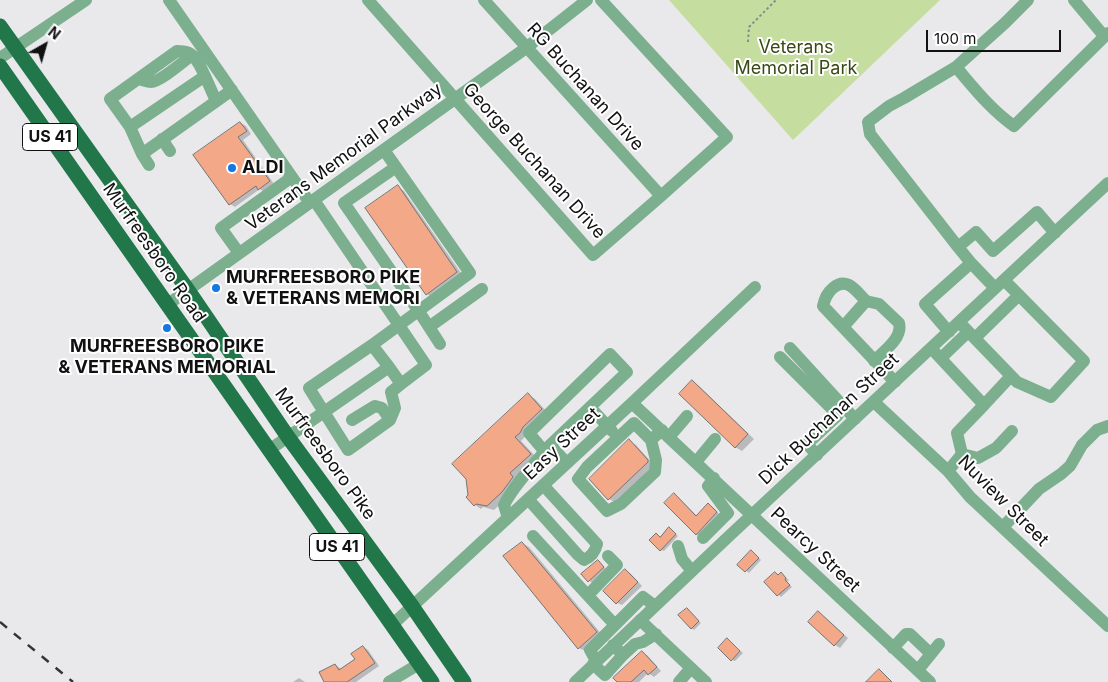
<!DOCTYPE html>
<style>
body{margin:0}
#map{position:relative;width:1108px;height:682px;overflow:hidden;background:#e9e9eb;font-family:Inter,sans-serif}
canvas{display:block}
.north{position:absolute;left:20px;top:20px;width:50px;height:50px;-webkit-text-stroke:4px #fff;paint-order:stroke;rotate:38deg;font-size:14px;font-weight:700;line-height:20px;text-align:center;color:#111112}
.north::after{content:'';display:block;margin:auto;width:18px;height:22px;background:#111112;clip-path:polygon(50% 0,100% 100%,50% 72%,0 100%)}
.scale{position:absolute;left:926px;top:30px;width:135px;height:22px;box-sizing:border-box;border:2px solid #111112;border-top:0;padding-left:6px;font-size:15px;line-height:18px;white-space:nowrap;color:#111112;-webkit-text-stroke:4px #fff;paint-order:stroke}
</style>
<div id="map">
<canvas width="1108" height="682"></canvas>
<div class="north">N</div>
<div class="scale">100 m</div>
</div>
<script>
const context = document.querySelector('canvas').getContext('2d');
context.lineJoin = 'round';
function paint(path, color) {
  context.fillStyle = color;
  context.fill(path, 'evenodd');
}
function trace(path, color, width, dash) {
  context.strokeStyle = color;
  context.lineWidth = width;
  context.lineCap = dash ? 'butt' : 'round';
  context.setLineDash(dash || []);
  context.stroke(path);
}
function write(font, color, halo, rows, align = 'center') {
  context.font = font + ' Inter,sans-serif';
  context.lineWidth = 4;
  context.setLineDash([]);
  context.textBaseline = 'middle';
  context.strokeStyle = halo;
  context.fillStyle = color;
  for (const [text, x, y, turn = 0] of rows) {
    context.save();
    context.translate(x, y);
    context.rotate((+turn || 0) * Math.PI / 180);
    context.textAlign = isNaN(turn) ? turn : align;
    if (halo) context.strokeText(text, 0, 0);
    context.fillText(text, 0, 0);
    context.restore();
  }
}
paint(new Path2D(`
 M669 0H940L793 140Z`), '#c5dd9e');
paint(new Path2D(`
 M241 123 246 126 251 134 243 140 274 184 264 192 260 189 235 207 230 204 195 155Z
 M398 187 404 191 463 276 433 298 427 294Z
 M692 382 699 386 754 439 742 451 735 447Z
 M528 395 535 399 548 413 521 441 537 458 509 496 494 510 483 507 481 509 475 505Z
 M629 441 636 445 654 465 616 503 609 499Z
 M674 495 679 498 697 516 709 505 714 508 721 516 701 537 696 534Z
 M673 531 678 536 664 551 661 550 657 534 661 538Z
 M522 543 529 547 603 636 585 651 579 648Z
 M754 553 761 560 749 573 739 564Z
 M598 561 606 569 592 583 582 574Z
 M625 570 630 573 642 586 622 605 617 603Z
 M781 574 789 580 787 582 792 587 781 597 766 582Z
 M687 609 701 623 694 630 691 628Z
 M823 616 848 638 840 648 835 645Z
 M730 642 743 653 735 661 732 660Z
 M363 647 368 650 379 666 356 682H325L335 665 340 668 341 670 357 660Z
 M642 653 647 655 661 671 654 677 648 673 639 682H619Z
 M299 678 305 682H293Z`), '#0003');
const building = new Path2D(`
 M240 122 247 131 238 137 270 181 258 190 256 186 229 205 193 155Z
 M398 185 457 272 426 295 365 208Z
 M692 380 748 434 735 448 679 394Z
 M528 393 542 409 523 427 520 433 515 437 531 454 510 473 513 477 502 492 487 506 476 504 474 506 466 497 468 495 466 479 452 464Z
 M629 439 648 460V462L608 500 589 479Z
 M674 493 696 516 708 503 717 512 696 535 664 503Z
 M669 527 676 534 660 551 649 540 656 533 660 537Z
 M522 542 597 632 578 649 503 556Z
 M751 550 759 558 745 572 737 565Z
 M598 560 604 567 588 582 581 574Z
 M625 569 638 582 616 604 603 591Z
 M775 572 778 575 781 572 786 578 785 580 790 585 777 596 764 582Z
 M687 608 699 621 691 629 678 615Z
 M818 611 844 635 834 646 808 622Z
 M727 638 740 651 731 661 718 648Z
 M363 646 375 663 347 682H324L319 672 335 664 339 670 355 659 351 654Z
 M642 651 657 667 648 675 644 670 631 682H617L613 678Z
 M879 669 892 682H866Z`);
paint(building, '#f3a887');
trace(building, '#767474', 1);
trace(new Path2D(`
 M748 42 749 27 776 0`), '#8b8b8d', 2, [2.5, 2.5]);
trace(new Path2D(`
 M169 0 310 203
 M368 0 593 255 661 196 727 137 601 0
 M484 0 661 196
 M1028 0 1005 23 956 67C974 88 991 110 1014 126L1108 33
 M1074 0 1104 36
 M0 58 86 0
 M956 67 904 98 889 106 868 122 870 134 958 247
 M139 79C143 80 147 82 151 82 160 82 184 61 192 55
 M130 127 110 99 177 51C180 51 184 51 186 52 196 54 201 68 205 76
 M162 139 170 151
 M142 154 130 127 205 76 216 101
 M149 165 142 154 232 90
 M396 167 344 203 418 310 440 344
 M314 200 426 365 401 384
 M239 253 221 228 292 177
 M971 263 958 247 976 232 993 251 1037 212 1055 233
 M866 301 879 304 899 323C903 338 884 351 874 361
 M167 305 526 48 587 0
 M959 322 1017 382 1051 397 1084 361 1004 280
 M429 327 482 289
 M843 327 866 301C856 291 847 276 833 288 827 293 825 298 823 306L895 382
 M949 332 925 304 971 263 995 288
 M975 338 1019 295
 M372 345 389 367 324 412 309 388 372 345 470 273 384 150
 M790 348 855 419
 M931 348 984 405 957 433 962 454 948 471
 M780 357 838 415 807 444 817 455
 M941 358 968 332
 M874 402 948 471 970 497 1108 626
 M632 403 930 682
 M984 405 1011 376
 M590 407 612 431
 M352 420 375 406 382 408 390 420
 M669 437 687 416
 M651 440 656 460 655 472 621 504 607 511 578 479 587 467 634 423 651 440 662 430
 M550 445 567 463
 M269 450 324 412 348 450 390 420 395 408 391 392 401 384 389 367
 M962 454 978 458 996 448 1012 431
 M696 462 715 439
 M528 499 578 555 584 560C591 557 595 552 597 544L543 485
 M508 518 504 505C515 483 535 464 550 445L627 372 610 354 529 433 545 452
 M1003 527 1039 489 1061 474 1070 466 1082 445 1097 430 1108 426
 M533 536 615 625 590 650 596 661
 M703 538 728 513 708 486 714 478
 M678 546 682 559 692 571
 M588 595 617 565 608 556
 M640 620 706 682
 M392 625 632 403 755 287
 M615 625 643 597 655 606
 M893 648 906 634H910L931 654
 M623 655 635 644 643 642 656 634
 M593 664 605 675 623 655 613 645
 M918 670 939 644
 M389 682 419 664
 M575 682 727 538 1108 183
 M679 682 691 668`), '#7caf8e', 12);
trace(new Path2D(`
 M0 26 188 290 288 437 412 606 464 682
 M0 66 432 682`), '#217749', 15);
trace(new Path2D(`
 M0 622 73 682`), '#343435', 2.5, [9, 9]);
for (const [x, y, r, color] of [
 [232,168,5,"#1179e1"],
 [216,288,5,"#1179e1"],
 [167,328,5,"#1179e1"]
]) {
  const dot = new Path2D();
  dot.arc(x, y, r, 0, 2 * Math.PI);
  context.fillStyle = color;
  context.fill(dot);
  trace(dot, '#fff', 2);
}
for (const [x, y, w] of [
 [50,137,55],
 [337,547,55]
]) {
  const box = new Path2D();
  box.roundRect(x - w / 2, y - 13.5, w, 27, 4);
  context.fillStyle = '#fff';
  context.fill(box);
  trace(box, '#111112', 1);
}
write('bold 16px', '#111112', null, [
 ["US 41",50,137],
 ["US 41",337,547]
]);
write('18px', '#394915', '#fff', [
 ["Veterans",796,48],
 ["Memorial Park",796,69]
]);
write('18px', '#111112', '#fff', [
 ["RG Buchanan Drive",585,87,48],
 ["Veterans Memorial Parkway",344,157,-36],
 ["George Buchanan Drive",534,161,48],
 ["Murfreesboro Road",154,253,55],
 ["Dick Buchanan Street",829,419,-43],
 ["Easy Street",562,444,-43],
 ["Murfreesboro Pike",325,454,54],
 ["Nuview Street",1003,501,45],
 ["Pearcy Street",815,550,43]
]);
write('bold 18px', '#111112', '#fff', [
 ["ALDI",242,168],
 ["MURFREESBORO PIKE",226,278],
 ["& VETERANS MEMORI",226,299],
 ["MURFREESBORO PIKE",167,347,"center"],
 ["& VETERANS MEMORIAL",167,368,"center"]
], 'left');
</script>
